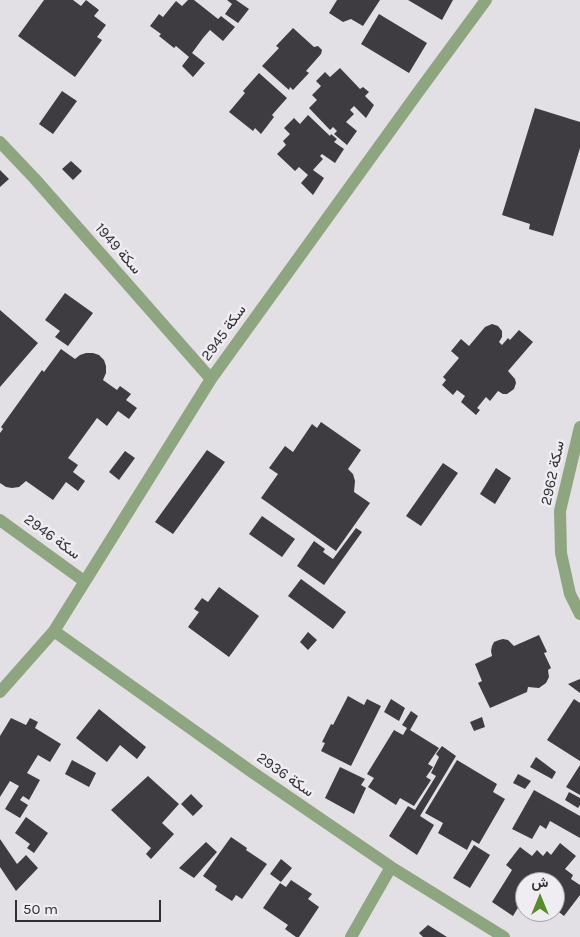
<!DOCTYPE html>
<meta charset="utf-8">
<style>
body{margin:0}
#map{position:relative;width:580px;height:937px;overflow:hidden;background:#e2e0e5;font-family:Karla,Vazirmatn,sans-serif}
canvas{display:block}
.north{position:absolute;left:515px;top:872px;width:50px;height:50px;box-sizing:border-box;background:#efedf2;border:1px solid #a3a1a5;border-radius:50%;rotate:0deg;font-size:14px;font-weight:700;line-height:20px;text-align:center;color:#303031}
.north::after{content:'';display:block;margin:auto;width:18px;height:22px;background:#578d26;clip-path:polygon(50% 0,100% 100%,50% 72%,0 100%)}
.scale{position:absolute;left:15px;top:900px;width:146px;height:22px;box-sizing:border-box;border:2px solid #303031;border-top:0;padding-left:6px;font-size:15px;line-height:18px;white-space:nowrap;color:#303031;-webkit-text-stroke:4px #efedf2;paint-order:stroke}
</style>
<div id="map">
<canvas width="580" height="937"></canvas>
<div class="north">ش</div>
<div class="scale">50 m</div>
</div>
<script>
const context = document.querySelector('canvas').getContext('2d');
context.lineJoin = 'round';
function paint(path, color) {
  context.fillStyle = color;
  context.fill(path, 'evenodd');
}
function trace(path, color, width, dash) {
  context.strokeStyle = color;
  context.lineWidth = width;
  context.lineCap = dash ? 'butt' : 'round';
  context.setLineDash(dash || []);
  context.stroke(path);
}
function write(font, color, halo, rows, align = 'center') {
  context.font = font + ' Karla,Vazirmatn,sans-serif';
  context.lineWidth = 5;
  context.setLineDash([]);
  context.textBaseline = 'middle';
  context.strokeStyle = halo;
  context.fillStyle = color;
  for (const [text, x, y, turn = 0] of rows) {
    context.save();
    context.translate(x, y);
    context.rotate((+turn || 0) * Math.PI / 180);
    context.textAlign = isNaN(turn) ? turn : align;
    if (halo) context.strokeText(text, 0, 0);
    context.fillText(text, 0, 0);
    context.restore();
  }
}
paint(new Path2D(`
 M44 0H73L81 6 86 0 99 10 94 16 106 25 97 37 102 40 75 77 18 36Z
 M188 0H194L218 19 221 16 235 27 223 41 210 30 203 38 192 53 205 63 193 77 182 66 189 57 176 46 174 48 159 36 161 34 150 26 159 14 163 17 176 1 182 6Z
 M227 0H236L249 9 238 23 225 14 232 4Z
 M337 0H380L363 26 351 19 343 22 329 13Z
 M408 0H453L442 20Z
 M379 14 427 43 409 73 361 44Z
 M293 28 314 47 318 46 322 50 321 54 306 71 309 73 293 90 290 87 289 90 262 66 279 48 276 46Z
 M340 68 360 89 363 87 369 92 365 96 374 105 366 118 354 106 350 110 354 114 346 122 357 131 347 145 334 134 337 131 333 127 330 130 309 108 317 100 312 95 321 86 316 81 325 72 330 77Z
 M259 73 287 98 272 115 274 117 261 134 255 128 253 131 229 112 245 93 243 91Z
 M62 91 77 101 53 134 39 124Z
 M535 108 580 122V148L553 236 529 229 530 224 502 215Z
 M308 115 330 136 331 134 337 139 334 142 344 149 335 163 322 154 320 156 323 159 313 170 324 178 313 195 301 183 308 175 299 167 295 171 277 154 286 145 283 141 290 134 284 128 294 118 300 124Z
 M71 161 82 171 73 180 62 169Z
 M0 170 9 179 0 187Z
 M65 293 93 313 68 346 55 337 60 331 45 320Z
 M0 310 38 343 0 387Z
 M492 324 498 326 502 331V337L499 342 502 345 508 338 510 340 519 330 533 342 508 371 515 379 516 383 514 389 507 394H503L498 391 490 401 486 397 477 408 480 410 476 415 461 402 465 396 457 390 453 395 442 385 446 380 443 377 459 358 451 351 461 339 469 346 485 327Z
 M61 349 75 359 80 355 86 353H93L99 355 104 360 106 366V373L103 380 117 390 120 386 131 394 126 400 137 408 129 419 118 411 107 426 97 418 68 458 78 465 73 472 85 481 78 491 66 482 53 500 26 481 19 487 12 488 6 487 0 483V433L3 429 1 427 42 370 44 372Z
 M321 422 361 450 348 469 353 474 355 481 354 492 370 503 336 551 261 498 278 474 269 468 285 446 293 452 312 424 317 428Z
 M207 450 225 462 173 534 155 522Z
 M125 451 135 458 119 480 109 472Z
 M443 463 458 473 421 526 406 516Z
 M496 468 511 478 495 504 480 494Z
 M262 516 295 539 282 557 249 534Z
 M356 528 362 532 324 585 297 566 314 541 325 549 323 552 333 559Z
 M301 579 346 612 333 629 288 596Z
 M219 587 259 616 229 657 188 627 199 612 194 609 202 598 208 602Z
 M308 632 317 640 308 650 300 642Z
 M539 635 547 652 544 653 551 668 548 670 549 677 546 683 539 688 528 687 527 692 490 708 478 683 482 681 475 664 492 656 491 651 492 646 494 642 499 640 503 639 508 640 514 646Z
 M580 679V693L568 684Z
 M348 696 364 705 367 699 381 706 351 766 321 751 325 743 322 742 331 724 333 725Z
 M391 699 405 708 399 721 384 712Z
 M574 699 580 703V761L547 740Z
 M99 709 146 747 137 759 120 745 107 762 76 738Z
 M411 711 418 716 410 730 439 748 428 764 433 767 426 777 431 780 414 806 400 798 396 805 368 787 374 778 367 774 394 730 403 735 407 728 402 725Z
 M482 717 485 727 474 731 470 722Z
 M11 718 26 725 30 718 38 722 35 728 61 744 50 762 38 755 27 773 40 780 29 800 23 796 20 800 28 805 20 818 5 809 19 786 10 781 0 797V736Z
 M442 746 456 756 420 816 434 825 417 855 389 836 408 806 415 810 436 776 431 773 439 757 436 754Z
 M536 757 556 772 552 779 530 767Z
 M72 760 96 773 89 787 65 774Z
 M457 760 497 784 493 792 505 799 479 844 472 840 467 850 438 833 443 823 425 813Z
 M580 765V795L566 787Z
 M340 767 365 779 361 785 366 788 354 814 325 798Z
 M518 774 531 781 525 789 513 783Z
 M148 776 179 804 162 823 174 834 151 859 146 854 151 848 111 810Z
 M534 790 580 816V838L550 821 546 829 540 825 532 839 512 829Z
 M569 792 580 798V805L578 808 565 800Z
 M191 794 203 806 193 816 181 804Z
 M26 817 48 833 34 853 27 848 30 844 15 833Z
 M231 837 247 848 246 850 267 864 242 899 236 895 232 901 215 890 217 886 203 876Z
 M0 839 17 864 26 855 38 868 16 891 0 867Z
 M206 842 217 852 194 878 179 868Z
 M560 843 576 856 565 869 573 875 571 879 580 885V895L564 916 555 909V882H525V896L513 916 492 902 512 870 506 865 520 847 532 856 537 850 543 856 547 851 551 855Z
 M474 845 490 855 470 888 453 878Z
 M281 859 292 868 281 882 270 874Z
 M291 880 312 894 308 899 319 907 299 937H296L285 929 288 925 263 908 280 883 286 887Z
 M428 925 447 937H423L419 933Z`), '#3e3c40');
trace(new Path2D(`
 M0 142 35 179 211 379
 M580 427 560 511 561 553 570 594 580 614
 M0 520 84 581
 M54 631 252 772 391 867 504 937
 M0 692 54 631 211 379 419 91 486 0
 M351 937 391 867`), '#8ea67f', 12);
write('15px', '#303031', '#efedf2', [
 ["سكة 1949",118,249,49],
 ["سكة 2945",224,333,-54],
 ["سكة 2962",553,473,-78],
 ["سكة 2946",52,537,36],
 ["سكة 2936",285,775,35]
]);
</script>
